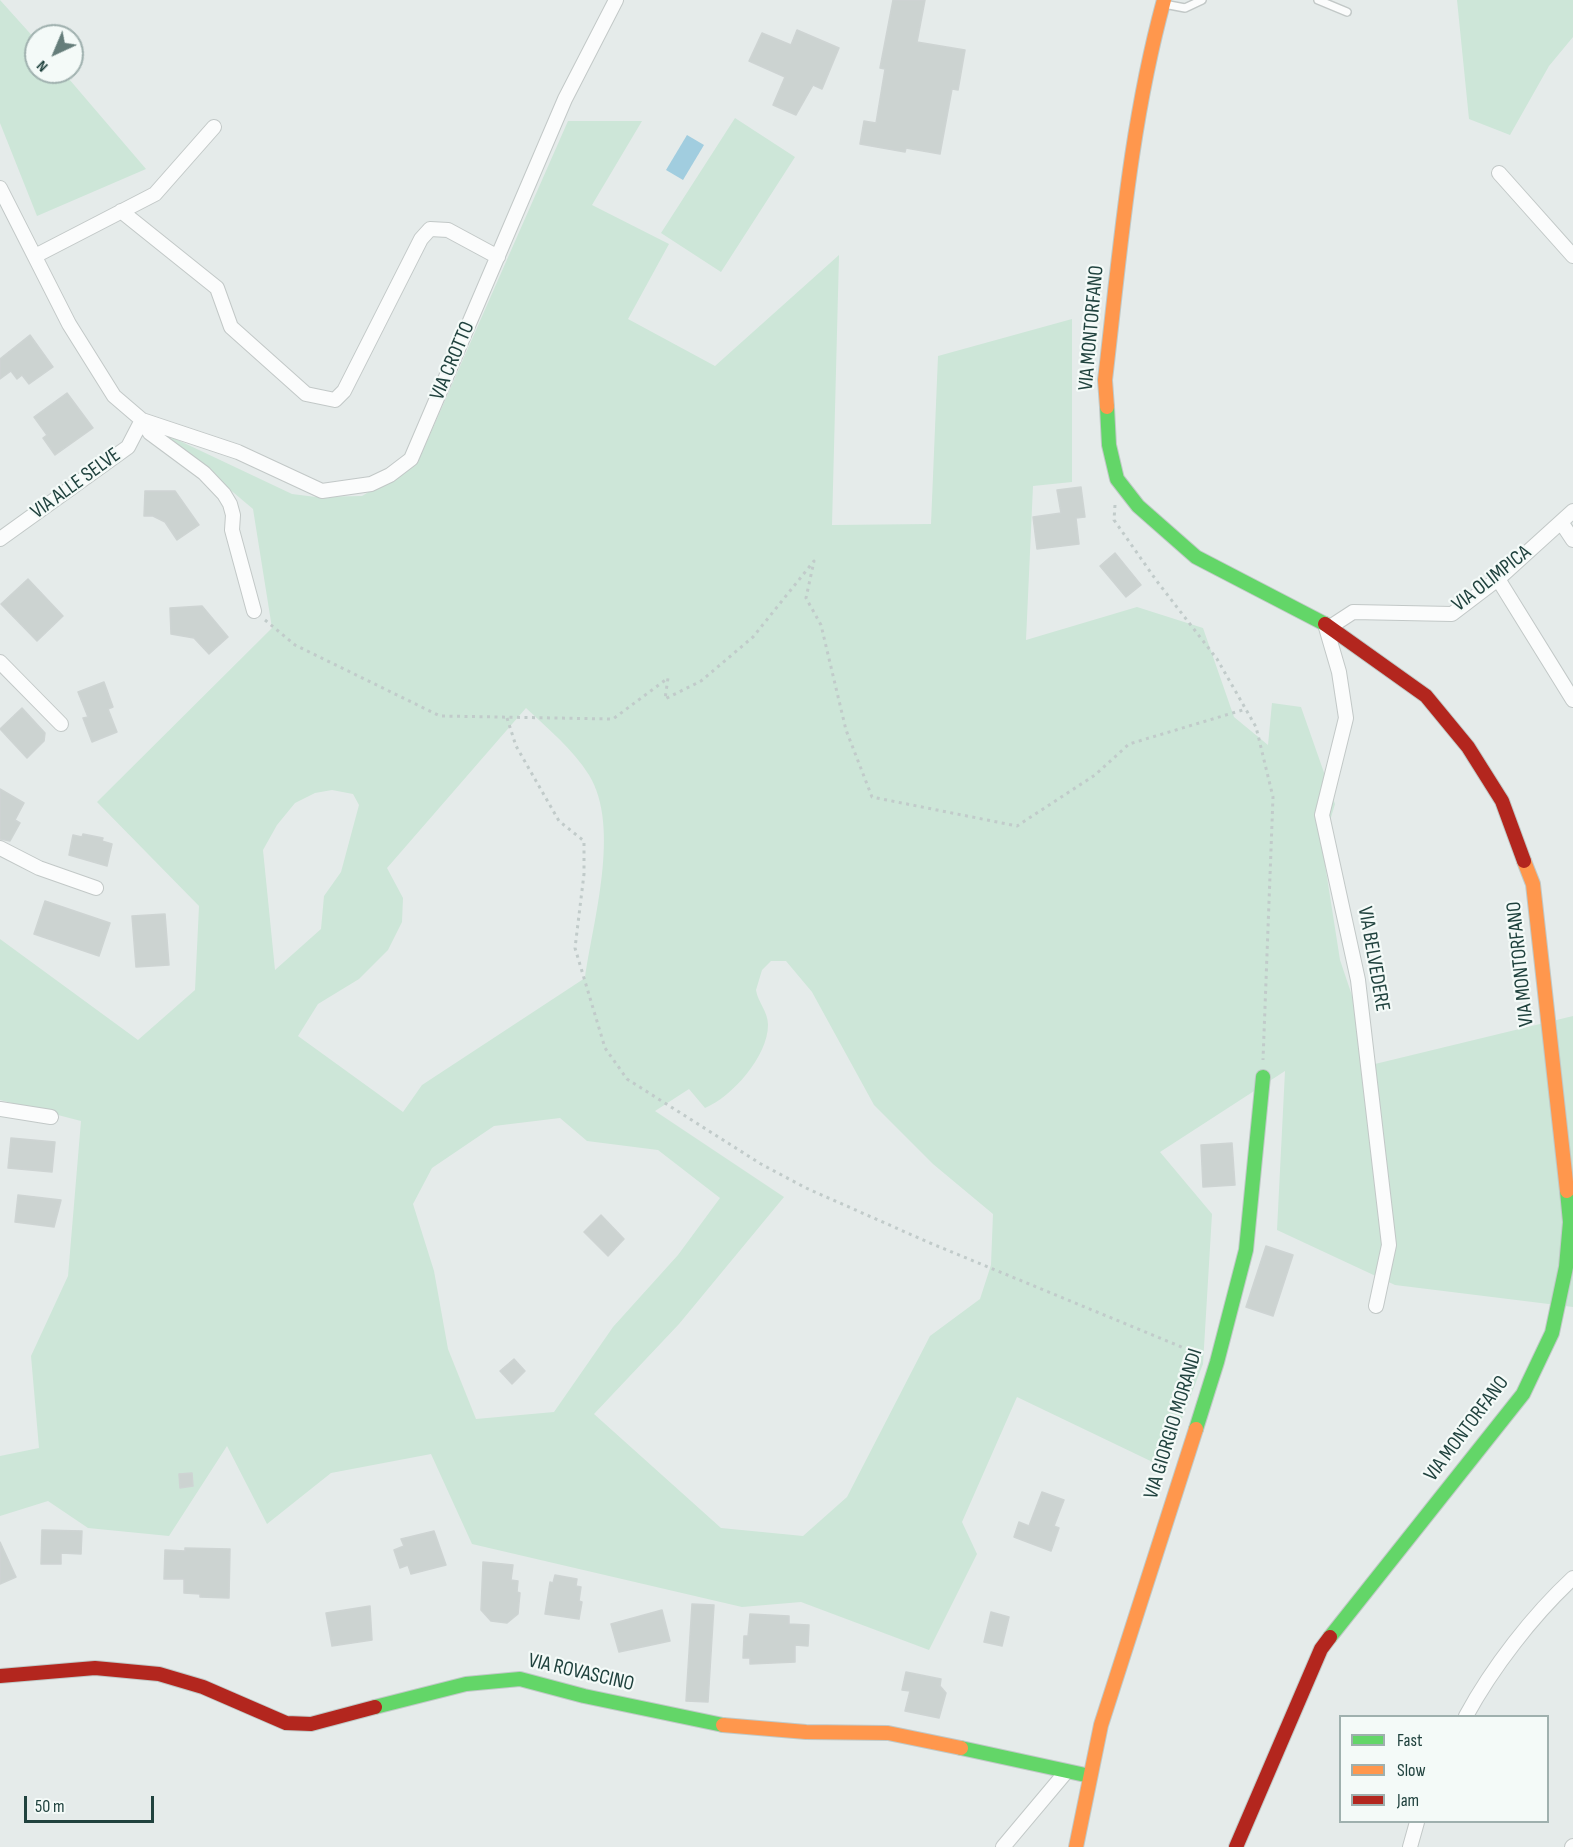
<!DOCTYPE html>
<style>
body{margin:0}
#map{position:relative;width:1573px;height:1847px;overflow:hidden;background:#e5ebea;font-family:"Sofia Sans Condensed",sans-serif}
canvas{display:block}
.legend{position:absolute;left:1339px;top:1715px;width:210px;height:108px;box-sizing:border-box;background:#f4faf8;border:2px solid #9fb0ae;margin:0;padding:8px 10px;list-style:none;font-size:18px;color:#20423e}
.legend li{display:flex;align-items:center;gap:12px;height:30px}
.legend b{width:30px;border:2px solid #9fb0ae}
.north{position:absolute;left:24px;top:24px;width:60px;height:60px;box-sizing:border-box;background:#f4faf8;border:2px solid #9fb0ae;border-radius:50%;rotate:224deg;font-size:16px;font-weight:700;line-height:24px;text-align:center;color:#20423e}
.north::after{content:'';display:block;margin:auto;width:21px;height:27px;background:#657d7a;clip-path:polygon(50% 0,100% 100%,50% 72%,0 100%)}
.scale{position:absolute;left:24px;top:1796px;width:130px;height:27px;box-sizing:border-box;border:3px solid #20423e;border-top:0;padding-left:8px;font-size:18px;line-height:21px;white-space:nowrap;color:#20423e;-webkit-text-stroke:4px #f4faf8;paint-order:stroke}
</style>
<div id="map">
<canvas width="1573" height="1847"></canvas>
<ul class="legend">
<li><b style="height:8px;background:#63d668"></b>Fast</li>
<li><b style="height:8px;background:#ff974d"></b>Slow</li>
<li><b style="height:8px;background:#b3261e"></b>Jam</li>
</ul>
<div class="north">N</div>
<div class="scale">50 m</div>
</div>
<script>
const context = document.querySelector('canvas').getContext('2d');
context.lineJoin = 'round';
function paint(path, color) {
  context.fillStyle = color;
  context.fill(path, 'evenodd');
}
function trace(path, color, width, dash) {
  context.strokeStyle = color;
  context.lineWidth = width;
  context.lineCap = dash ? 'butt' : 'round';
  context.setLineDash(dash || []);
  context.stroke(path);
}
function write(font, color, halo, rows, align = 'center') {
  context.font = font + ' "Sofia Sans Condensed",sans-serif';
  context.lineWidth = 4.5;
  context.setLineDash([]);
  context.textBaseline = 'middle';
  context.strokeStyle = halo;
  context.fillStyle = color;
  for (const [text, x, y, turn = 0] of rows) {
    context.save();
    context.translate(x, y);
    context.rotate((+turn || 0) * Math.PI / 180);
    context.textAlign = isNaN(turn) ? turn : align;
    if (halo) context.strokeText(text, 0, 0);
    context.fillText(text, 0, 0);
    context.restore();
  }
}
paint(new Path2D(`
 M0 0 36 40V72H63L146 169 37 216 0 123Z
 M1457 0H1573V37L1549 66 1510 135 1469 119Z
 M735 118 795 157 721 272 661 233Z
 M568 121H642L592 205 669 244 628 319 715 366 839 255 832 525 931 524 938 356 1072 319V482L1033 486 1026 640 1137 607 1203 628 1234 717 1268 745 1272 703 1301 707 1335 804 1326 834 1324 858 1340 960 1375 1064 1573 1016V1307L1395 1285 1277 1230 1285 1071 1160 1152 1212 1214 1203 1364 1163 1467 1017 1397 962 1522 977 1554 929 1650 801 1602 742 1607 472 1544 431 1454 331 1473 267 1524 227 1446 169 1536 88 1528 48 1501 0 1516V1456L39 1448 31 1356 68 1276 81 1121 0 1100V939L138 1040 195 990 199 906 97 802 272 628 253 509 163 433 292 494 316 497 362 496 412 466 424 448ZM526 708C547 728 573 749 589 775 621 827 593 921 585 978L422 1085 403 1112 298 1036 318 1004 359 979 388 950 402 922 403 898 387 868ZM332 790 353 794 359 805 341 872 324 896 321 929 275 970 263 850 277 825 295 803 315 793ZM771 961H786L812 992 874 1105 933 1164 993 1214 991 1265 980 1299 930 1336 847 1497 803 1536 721 1528 594 1414 679 1324 784 1197 655 1111 689 1089 705 1108C732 1097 768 1056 768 1025 768 1011 758 1003 756 990L762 970ZM560 1118 587 1141 658 1150 720 1198 678 1255 613 1327 554 1412 476 1419 448 1349 434 1271 413 1204 432 1168 494 1126Z`), '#cde6d8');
paint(new Path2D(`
 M687 135 704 145 683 180 666 170Z`), '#a1cddf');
const building = new Path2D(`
 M893 0H925L917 42 965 50 958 90 952 89 940 154 906 148 905 152 860 144 864 121 876 123 885 69 880 68Z
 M797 30 839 48 822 89 813 85 796 115 773 105 785 77 749 61 762 33 791 45Z
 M30 335 53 367 29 384 22 375 17 379 11 371 0 379V359Z
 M67 393 93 428 55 455 43 438 47 435 34 417Z
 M1081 487 1085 517 1076 518 1079 544 1037 549 1033 517 1061 513 1057 490Z
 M145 491H175L199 525 177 540 165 522 153 516H144Z
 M1115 553 1141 585 1126 597 1100 566Z
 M28 579 63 616 37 641 1 604Z
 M202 606 228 637 209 654 194 638 171 634 170 608Z
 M104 682 113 707 108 709 117 732 92 742 83 718 88 717 78 692Z
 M22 708 45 733 44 741 27 758 0 729Z
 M0 789 24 803 15 820 20 823 10 841 0 839Z
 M83 834 103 838 102 841 112 844 107 866 69 855 73 835 82 837Z
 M45 901 110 923 99 956 34 934Z
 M165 914 169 965 136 967 132 916Z
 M11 1138 55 1142 52 1172 8 1168Z
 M1232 1143 1235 1185 1203 1187 1201 1145Z
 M18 1195 61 1200 54 1227 15 1222Z
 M601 1215 624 1239 608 1256 584 1232Z
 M1266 1246 1293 1255 1273 1316 1246 1307Z
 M514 1359 525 1371 512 1384 500 1371Z
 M192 1473 193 1486 180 1488 179 1474Z
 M1042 1492 1064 1500 1054 1526 1059 1528 1051 1551 1014 1537 1019 1522 1029 1526Z
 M42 1530 82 1531 81 1554 61 1553V1564H41Z
 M434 1531 446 1565 411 1574 408 1565 400 1568 394 1550 404 1546 401 1539Z
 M0 1542 16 1577 0 1584Z
 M185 1548 230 1549 229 1598 200 1597V1594L184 1593V1579H164L165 1550 185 1551Z
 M483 1562 513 1565 511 1580 518 1581 517 1592 520 1593 518 1614 507 1623 491 1621 481 1610Z
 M555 1575 577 1579 576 1586 581 1587 579 1601 582 1602 579 1619 545 1614 550 1582 553 1583Z
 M692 1604 714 1605 708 1702 686 1701Z
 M370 1606 372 1640 332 1646 326 1613Z
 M662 1610 670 1641 619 1652 611 1624Z
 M991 1612 1009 1617 1002 1646 984 1642Z
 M750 1614 789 1616V1624L809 1625 808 1646 795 1645V1662L750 1664V1658H743L744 1636H748Z
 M906 1672 941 1679 940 1686 946 1693 939 1718 905 1711 910 1691 902 1690Z`);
paint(building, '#ccd3d1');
trace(building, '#ced4d3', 1.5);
const lane = new Path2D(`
 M1318 0 1347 12
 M1164 4 1185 8 1202 0`);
const street = new Path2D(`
 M1499 173 1573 256
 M0 188 69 324 114 396 142 420 150 433 204 473 224 494 230 504 233 515 232 530 254 611
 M121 211 217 288 231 327 306 394 335 400 344 391 421 239 430 229 448 230 498 257
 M35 256 155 194 214 127
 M142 420 238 452 322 491 371 484 390 475 411 459 565 99 616 0
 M1561 522 1573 540
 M0 539 128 447 142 420
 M1498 579 1573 700
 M1325 624 1339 672 1346 718 1322 815 1358 980 1389 1245 1376 1306
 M1330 627 1353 612 1452 614 1498 579 1573 511
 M0 662 61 724
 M0 848 39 868 96 888
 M0 1109 51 1117
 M1466 1716C1492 1668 1533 1615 1573 1578
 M1003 1847 1066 1772
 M1410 1847 1417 1822
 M1572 1847 1573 1846`);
const fast = new Path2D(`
 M1107 407 1109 445 1117 479 1138 506 1196 557 1325 624
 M1196 1429 1217 1362 1246 1250 1263 1077
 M1330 1637 1523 1394 1552 1333 1566 1267 1570 1222 1567 1191
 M375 1707 466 1684 520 1679 584 1696 723 1725
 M961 1748 1090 1776`);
const slow = new Path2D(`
 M1107 407 1105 380C1120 253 1130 124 1164 0
 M1524 861 1533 884 1567 1191
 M723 1725 806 1732 888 1733 961 1748
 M1076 1847 1101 1725 1196 1429`);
const jam = new Path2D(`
 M1325 624 1426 696 1468 747 1502 801 1524 861
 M0 1676 95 1668 159 1674 203 1687 286 1723 311 1724 375 1707
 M1236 1847 1321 1649 1330 1637`);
trace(lane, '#c2c8c7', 10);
trace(street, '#c2c8c7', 16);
trace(fast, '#c0c9c7', 16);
trace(slow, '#c0c9c7', 16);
trace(jam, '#c0c9c7', 16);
trace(new Path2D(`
 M1115 505 1114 520 1156 580 1217 659 1256 727 1273 797 1263 1060
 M265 620 295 645 440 716 613 719 668 678 665 699 701 681 753 637 814 561 806 598 821 625 846 730 872 797 1017 826 1095 775 1129 744 1246 709
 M507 718 516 746 559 821 584 841V874L575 948 605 1048 627 1079 761 1164 806 1188 930 1243 1201 1355`), '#c1cbca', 3, [3, 4.5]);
trace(lane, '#fbfcfc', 7);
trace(street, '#fbfcfc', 14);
trace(fast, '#63d668', 14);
trace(slow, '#ff974d', 14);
trace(jam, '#b3261e', 14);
write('21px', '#20423e', '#f4faf8', [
 ["VIA MONTORFANO",1092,328,-85],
 ["VIA CROTTO",453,361,-67],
 ["VIA ALLE SELVE",76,484,-36],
 ["VIA OLIMPICA",1492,579,-38],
 ["VIA BELVEDERE",1373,959,80],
 ["VIA MONTORFANO",1521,964,-96],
 ["VIA GIORGIO MORANDI",1174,1424,-73],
 ["VIA MONTORFANO",1467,1429,-53],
 ["VIA ROVASCINO",581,1673,13]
]);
</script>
